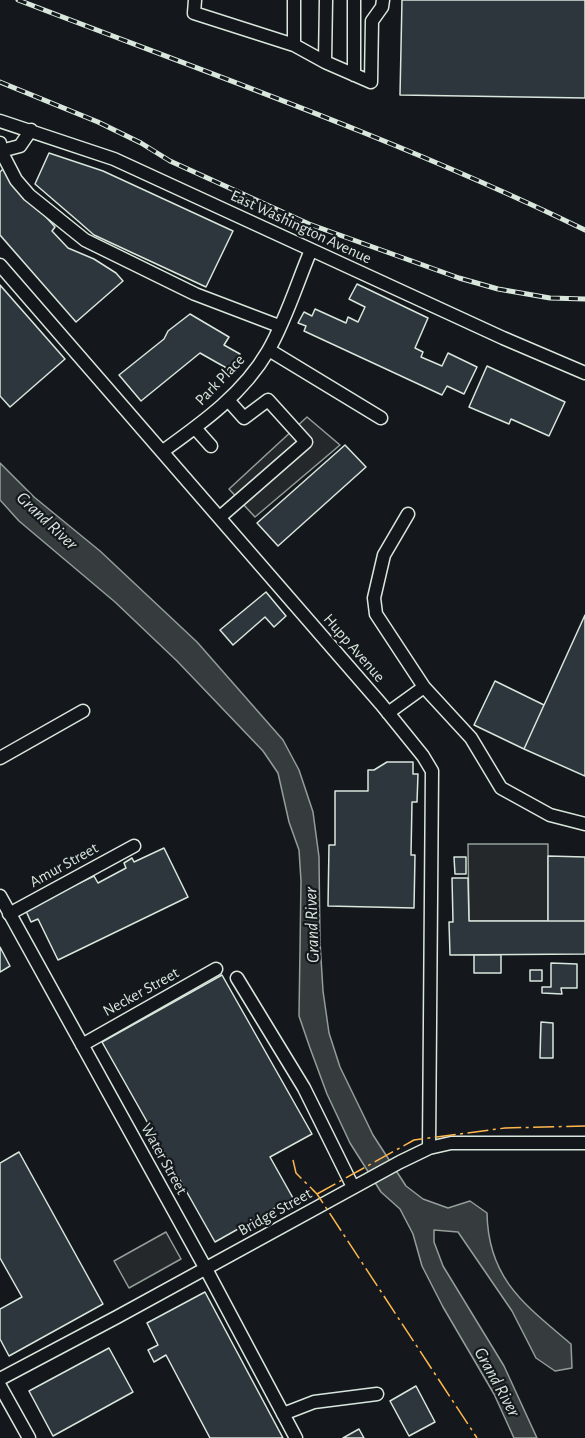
<!DOCTYPE html>
<style>
body{margin:0}
canvas{display:block;background:#14181c}
</style>
<canvas width="585" height="1438"></canvas>
<script>
const context = document.querySelector('canvas').getContext('2d');
context.lineJoin = 'round';
function paint(path, color) {
  context.fillStyle = color;
  context.fill(path, 'evenodd');
}
function trace(path, color, width, dash) {
  context.strokeStyle = color;
  context.lineWidth = width;
  context.lineCap = dash ? 'butt' : 'round';
  context.setLineDash(dash || []);
  context.stroke(path);
}
function write(font, color, halo, rows, align = 'center') {
  context.font = font + ' "Alegreya Sans",sans-serif';
  context.lineWidth = 4.5;
  context.setLineDash([]);
  context.textBaseline = 'middle';
  context.strokeStyle = halo;
  context.fillStyle = color;
  for (const [text, x, y, turn = 0] of rows) {
    context.save();
    context.translate(x, y);
    context.rotate((+turn || 0) * Math.PI / 180);
    context.textAlign = isNaN(turn) ? turn : align;
    if (halo) context.strokeText(text, 0, 0);
    context.fillText(text, 0, 0);
    context.restore();
  }
}
const parking = new Path2D(`
 M307 417 340 445 255 517 229 489Z
 M468 844H548V921H469Z
 M166 1232 181 1259 129 1288 114 1261Z`);
paint(parking, '#24282b');
trace(parking, '#939e99', 1.5);
const water = new Path2D(`
 M0 463 34 497 100 551 197 642 283 740 299 770 313 812 319 857 320 942 323 991 329 1033 340 1067 373 1135 406 1186 423 1199 448 1208 470 1201 487 1213C488 1279 525 1305 571 1344L572 1368 555 1371 536 1358 512 1311 458 1232 434 1230V1242L443 1266 504 1366 537 1438H514L494 1394 443 1307 422 1266 413 1234 400 1209 381 1192 350 1143 327 1094 310 1048 299 1016 301 881 299 850 289 822 278 773 263 751 177 661 115 602 19 521 0 500Z`);
paint(water, '#363b3e');
trace(water, '#939e99', 1.5);
const building = new Path2D(`
 M402 0H585V98L400 95Z
 M49 153 103 171 233 231 206 287 94 235 78 221 35 184Z
 M3 169 55 227 52 231 68 248 94 259 116 273 123 281 76 322 0 235V172Z
 M357 284 428 318 415 348 423 352 421 357 442 366 448 353 477 367 464 394 447 386 442 395 304 331 306 326 298 323 304 312 312 316 315 309 346 323 348 317 358 322 365 307 349 299Z
 M0 285 65 359 10 407 0 396Z
 M190 314 229 337 224 345 240 354 230 370 200 353 141 401 119 375 164 339 168 331Z
 M487 366 565 402 549 436 511 419 509 424 469 407Z
 M345 445 366 467 278 546 257 523Z
 M266 592 286 616 274 627 265 617 233 645 220 630Z
 M585 615V776L524 749Z
 M495 681 544 705 524 749 474 725Z
 M387 762H413V774H418L417 802H412L411 855H415L414 908 328 906 329 845H335V791H368V770H374Z
 M164 848 188 897 58 960 38 919 31 922 25 909 94 876 98 883 126 868 124 863 132 858 134 862Z
 M548 856 585 857V921H548Z
 M454 857H466V874H455Z
 M452 878H468L469 921H585V954L450 955 449 922H453Z
 M0 947 10 966 0 972Z
 M474 955H501V973H474Z
 M551 963 577 964V988H561L562 994 542 993V987H551Z
 M530 970H542V981H530Z
 M222 975 312 1134 270 1157 293 1198 215 1242 102 1042Z
 M541 1022 553 1023V1058H540Z
 M19 1152 103 1304 9 1356 0 1339V1309L22 1297 0 1258V1163Z
 M205 1292 283 1438H210L166 1355 154 1362 148 1350 158 1345 147 1323Z
 M109 1348 133 1392 53 1436 29 1391Z
 M416 1386 435 1422 409 1436 390 1401Z
 M359 1429 364 1438H343Z`);
paint(building, '#2c363c');
trace(building, '#d8e6dc', 1.5);
const minor = new Path2D(`
 M195 0 194 13 294 45
 M294 0V45L325 62 371 82 372 21 382 7 383 0
 M325 62 326 0
 M354 75V0
 M0 121 114 159 503 338 585 373
 M0 143 1 151 16 180 29 195 85 240 195 294 279 326
 M1 151 20 146 31 130
 M0 265 381 704 423 756 432 771 429 1148
 M269 350 381 418
 M195 428 211 446
 M163 451C202 423 243 394 268 351 286 320 297 283 311 250
 M408 514 384 555 374 598 376 614 424 687
 M220 517 306 442 268 400 244 418 228 400
 M388 713 424 687 471 738 501 788 550 815 585 824
 M0 758 83 711
 M0 896 206 1269 296 1438
 M9 914 134 846
 M237 978 304 1088 353 1187
 M82 1045 216 969
 M0 1379 117 1317 400 1162 429 1148 451 1143H585
 M0 1386 29 1438
 M283 1414 314 1402 377 1394`);
trace(minor, '#d8e6dc', 15);
trace(minor, '#14181c', 12);
const rail = new Path2D(`
 M18 0C208 73 402 141 585 230
 M0 82 98 122 141 143 170 161 309 224 459 278 498 289 550 298 585 299`);
trace(rail, '#d8e6dc', 5);
trace(rail, '#14181c', 3, [9]);
trace(new Path2D(`
 M293 1160 296 1173 317 1194 477 1438
 M317 1194 414 1140 505 1128 585 1126`), '#ffb74d', 1.5, [21, 4.5, 3, 4.5]);
write('16px', '#d8e6dc', '#14181c', [
 ["East Washington Avenue",301,227,25],
 ["Park Place",220,380,-46],
 ["Hupp Avenue",354,648,49],
 ["Amur Street",64,865,-29],
 ["Necker Street",141,992,-29],
 ["Water Street",164,1159,61],
 ["Bridge Street",275,1212,-29]
]);
write('italic 18px', '#d8e6dc', '#14181c', [
 ["Grand River",47,521,43],
 ["Grand River",312,925,-92],
 ["Grand River",497,1382,61]
]);
</script>
